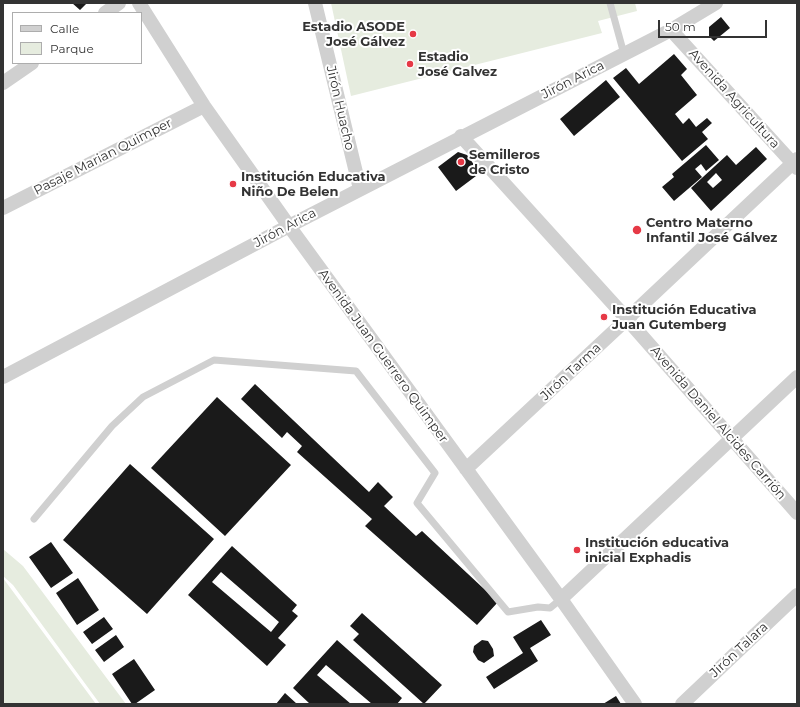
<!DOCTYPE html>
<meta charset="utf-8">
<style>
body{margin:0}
#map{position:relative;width:800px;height:707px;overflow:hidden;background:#fff;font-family:Montserrat,sans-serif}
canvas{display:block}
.frame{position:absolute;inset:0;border:4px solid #333;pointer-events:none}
.legend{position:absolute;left:12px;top:12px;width:130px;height:52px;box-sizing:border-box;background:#fff;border:1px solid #adadad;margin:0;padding:5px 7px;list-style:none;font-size:12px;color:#333}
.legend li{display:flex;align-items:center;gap:8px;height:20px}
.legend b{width:20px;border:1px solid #adadad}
.scale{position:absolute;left:658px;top:20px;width:109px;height:18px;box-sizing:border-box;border:2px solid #333;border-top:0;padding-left:5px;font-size:12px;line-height:14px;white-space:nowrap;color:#333;-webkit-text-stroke:3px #fff;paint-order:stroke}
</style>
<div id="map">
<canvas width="800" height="707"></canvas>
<div class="frame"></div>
<ul class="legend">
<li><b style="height:5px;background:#d0d0d0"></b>Calle</li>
<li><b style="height:11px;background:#e6ecdf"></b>Parque</li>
</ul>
<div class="scale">50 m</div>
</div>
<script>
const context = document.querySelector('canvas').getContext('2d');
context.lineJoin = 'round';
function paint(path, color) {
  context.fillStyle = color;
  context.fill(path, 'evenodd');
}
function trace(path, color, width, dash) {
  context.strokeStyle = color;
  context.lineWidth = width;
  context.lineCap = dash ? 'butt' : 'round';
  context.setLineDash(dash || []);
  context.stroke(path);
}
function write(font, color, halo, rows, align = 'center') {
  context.font = font + ' Montserrat,sans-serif';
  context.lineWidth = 4;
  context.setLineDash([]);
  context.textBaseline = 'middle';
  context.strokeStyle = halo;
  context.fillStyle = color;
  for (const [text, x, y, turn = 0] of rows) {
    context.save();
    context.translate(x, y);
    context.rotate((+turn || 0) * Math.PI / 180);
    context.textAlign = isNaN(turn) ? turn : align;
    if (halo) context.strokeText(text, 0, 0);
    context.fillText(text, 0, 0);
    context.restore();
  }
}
paint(new Path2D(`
 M331 3H635L637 11 598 21 602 33 351 96Z
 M3 549 23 566 32 578 126 704H100L13 585 3 576Z
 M3 578 96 704H3Z`), '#e6ecdf');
paint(new Path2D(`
 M72 3H87L80 10Z
 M721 17 730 28 714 41 709 36V27Z
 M674 54 687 69 681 75 697 95 675 114 683 124 689 118 696 127 707 118 712 123 702 132 708 139 682 161 613 78 626 68 639 84Z
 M606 80 620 97 574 136 560 119Z
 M706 145 719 160 706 171 701 164 695 169 702 177 674 201 662 187 674 177 672 174Z
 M756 147 767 159 711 211 691 188 727 155 736 165ZM716 173 722 180 713 188 707 182Z
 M458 152 467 155 480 173 456 191 438 167Z
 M255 384 369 492 378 482 393 497 384 506 416 536 422 531 498 602 477 625 365 526 372 519 297 452 302 446 287 432 282 438 241 399Z
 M217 397 291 465 225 536 151 468Z
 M130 464 214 539 147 614 63 540Z
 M51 542 73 573 51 588 29 557Z
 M232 546 297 605 292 611 298 616 278 638 286 645 267 666 188 595ZM221 572 279 622 271 632 212 582Z
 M78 578 99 610 77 625 56 593Z
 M362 613 442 685 424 704 353 640 359 634 350 626Z
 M104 617 113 629 92 644 83 632Z
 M541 620 551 635 530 648 538 661 494 689 486 677 523 653 513 637Z
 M116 635 124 647 104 662 95 650Z
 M337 640 402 698 397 704H372L326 665 317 675 351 704H310L293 688Z
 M482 640 488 641 493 649 494 656 484 663 478 660 473 652 474 646Z
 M134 659 155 690 135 704H132L112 674Z
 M285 693 297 704H276Z
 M616 696 621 704H603Z`), '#1a1a1a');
trace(new Path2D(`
 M610 3 624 54
 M34 519 112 426 143 397 214 360 356 371 435 473 417 503 508 612 538 607 550 608 561 599`), '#d0d0d0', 7);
trace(new Path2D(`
 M139 3 204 106 289 226 561 599 635 704
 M315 3 360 189
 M105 13 119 3
 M671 30 797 168
 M3 83 32 63
 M461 136 627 319 797 513
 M3 208 204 106
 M3 377 289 226 671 30 716 3
 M466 469 627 319 797 159
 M561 599 797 377
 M682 704 797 595`), '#d0d0d0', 14);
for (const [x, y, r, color] of [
 [413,34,4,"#e63946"],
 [410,64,4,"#e63946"],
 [461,162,4,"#e63946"],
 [233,184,4,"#e63946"],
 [637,230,5,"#e63946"],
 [604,317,4,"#e63946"],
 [577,550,4,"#e63946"]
]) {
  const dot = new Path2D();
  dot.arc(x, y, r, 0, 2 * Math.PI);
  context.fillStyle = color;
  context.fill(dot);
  trace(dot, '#fff', 1.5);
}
write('bold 13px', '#333', '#fff', [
 ["Estadio ASODE",405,27,"right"],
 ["José Gálvez",405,42,"right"],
 ["Estadio",418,57],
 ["José Galvez",418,72],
 ["Semilleros",469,155],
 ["de Cristo",469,170],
 ["Institución Educativa",241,177],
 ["Niño De Belen",241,192],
 ["Centro Materno",646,223],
 ["Infantil José Gálvez",646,238],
 ["Institución Educativa",612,310],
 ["Juan Gutemberg",612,325],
 ["Institución educativa",585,543],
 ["inicial Exphadis",585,558]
], 'left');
write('13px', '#333', '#fff', [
 ["Jirón Arica",573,80,-27],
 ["Avenida Agricultura",734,99,48],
 ["Jirón Huacho",340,108,77],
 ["Pasaje Marian Quimper",103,157,-27],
 ["Jirón Arica",285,228,-28],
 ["Avenida Juan Guerrero Quimper",383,356,54],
 ["Jirón Tarma",571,372,-43],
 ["Avenida Daniel Alcides Carrión",718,423,49],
 ["Jirón Talara",739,650,-43]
]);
</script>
